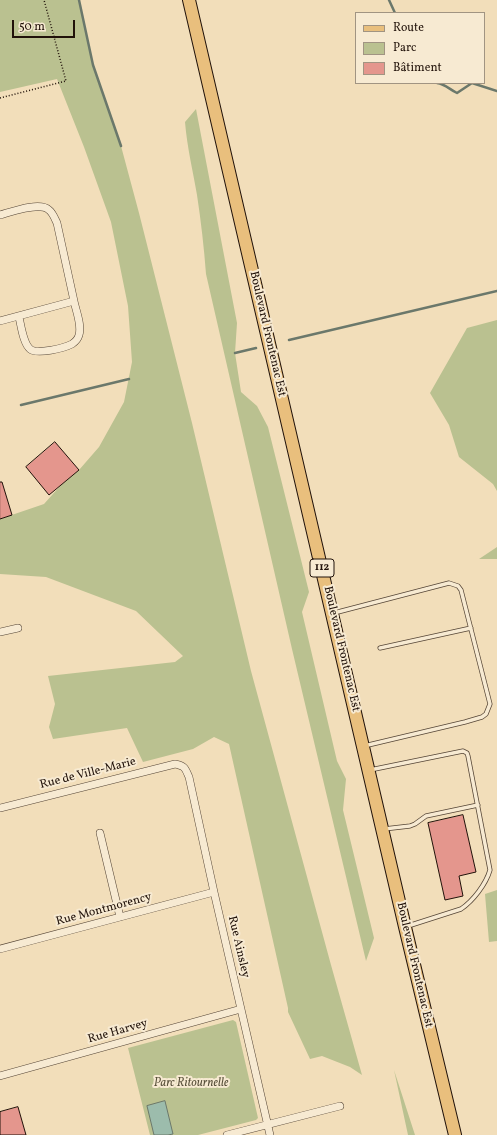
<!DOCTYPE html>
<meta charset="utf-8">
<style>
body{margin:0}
#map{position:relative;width:497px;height:1135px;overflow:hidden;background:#f2deba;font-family:Vollkorn,serif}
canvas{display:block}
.legend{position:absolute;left:355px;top:12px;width:130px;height:72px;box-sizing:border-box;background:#f7ead2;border:1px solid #a19482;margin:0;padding:5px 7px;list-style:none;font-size:12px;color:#21120a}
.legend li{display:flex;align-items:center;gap:8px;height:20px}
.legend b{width:20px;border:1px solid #a19482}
.scale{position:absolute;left:12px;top:20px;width:63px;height:18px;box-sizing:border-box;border:2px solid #21120a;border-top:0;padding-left:5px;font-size:12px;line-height:14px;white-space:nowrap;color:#21120a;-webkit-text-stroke:3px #f7ead2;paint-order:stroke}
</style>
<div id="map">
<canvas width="497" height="1135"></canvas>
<ul class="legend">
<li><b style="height:5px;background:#e9bf7d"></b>Route</li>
<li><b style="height:11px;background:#bac190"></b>Parc</li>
<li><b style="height:11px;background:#e4968d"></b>Bâtiment</li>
</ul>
<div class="scale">50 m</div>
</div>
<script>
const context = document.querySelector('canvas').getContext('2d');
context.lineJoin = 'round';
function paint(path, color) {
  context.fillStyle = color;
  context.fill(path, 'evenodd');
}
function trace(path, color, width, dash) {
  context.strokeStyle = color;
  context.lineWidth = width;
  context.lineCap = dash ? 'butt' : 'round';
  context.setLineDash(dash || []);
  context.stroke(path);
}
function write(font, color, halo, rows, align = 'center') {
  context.font = font + ' Vollkorn,serif';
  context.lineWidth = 4;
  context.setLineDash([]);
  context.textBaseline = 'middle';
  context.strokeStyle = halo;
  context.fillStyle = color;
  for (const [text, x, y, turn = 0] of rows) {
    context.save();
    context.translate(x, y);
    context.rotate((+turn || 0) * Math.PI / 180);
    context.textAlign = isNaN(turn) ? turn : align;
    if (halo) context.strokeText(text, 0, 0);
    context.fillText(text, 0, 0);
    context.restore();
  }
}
paint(new Path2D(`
 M0 0H79L93 65 121 146 139 213 192 423 251 671 331 965 362 1075 350 1067 322 1056 310 1059 288 1012V1008L229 744 214 737 193 749 143 762 127 728 53 739 49 727 55 704 48 676 175 662 183 656 136 611 46 577 0 574V519L44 504 61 485 79 470 99 447 124 402 132 362 128 306 111 222 84 147 57 79 0 92Z
 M196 109 237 323 235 353 241 392 257 406 268 427 309 592 302 612 337 761 346 779 343 810 374 938 366 961 292 649 206 274C204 248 201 221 197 195 193 171 187 147 185 122Z
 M497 320V491L493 484 459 457 449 425 430 393 467 328Z
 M497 547V559H479Z
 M497 890V941L489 942 485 894Z
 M233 1020 236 1022 258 1118 256 1120 198 1135H150L128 1048Z
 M394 1070 415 1135H408Z`), '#bac190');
const water = new Path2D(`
 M165 1101 173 1134 168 1135H154L147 1106Z`);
paint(water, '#9cbcac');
trace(water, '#6b786b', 1);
trace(new Path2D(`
 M79 0 93 65 121 146
 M389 0 395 13
 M437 83C445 84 449 89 457 93L472 83 497 91
 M289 340 497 291
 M235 353 256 348
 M21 405 129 379`), '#6b786b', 2.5);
const building = new Path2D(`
 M55 442 79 470 49 495 26 467Z
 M0 482H2L12 515 0 519Z
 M463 815 476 872 459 876 463 896 445 900 428 823Z
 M18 1107 26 1135H0V1112Z`);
paint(building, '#e4968d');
trace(building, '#21120a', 1);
const lane = new Path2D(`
 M334 613 449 583 458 586 461 590 490 704 486 714 482 717 465 722 364 746
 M380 648 471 628
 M370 770 463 751 467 753 468 756 490 870C486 884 473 901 461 909L408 926
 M384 829 410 826 415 824 426 816 478 805`);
const street = new Path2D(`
 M0 215C11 212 40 201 49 210 53 213 55 219 57 223L74 301
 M0 321 74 301C76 311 82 325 79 335 78 339 75 342 72 344 64 348 37 355 30 349 23 343 21 325 19 317
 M0 632 18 628
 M0 808 175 764C185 766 185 768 189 777L214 892 270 1135
 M100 833 120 917
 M0 949 214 892
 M0 1076 241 1009
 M227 1135 340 1106`);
const primary = new Path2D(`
 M189 0 405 927 455 1135`);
trace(lane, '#554536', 5);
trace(street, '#554536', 8);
trace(primary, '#21120a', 14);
trace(new Path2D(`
 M0 98 66 81 44 0`), '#21120a', 1.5, [1, 2]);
trace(lane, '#f7ead2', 3.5);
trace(street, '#f7ead2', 7);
trace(primary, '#e9bf7d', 12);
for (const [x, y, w] of [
 [322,568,24]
]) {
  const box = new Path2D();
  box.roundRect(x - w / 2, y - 9, w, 18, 3);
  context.fillStyle = '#f7ead2';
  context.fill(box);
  trace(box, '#21120a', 1);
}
write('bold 11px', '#21120a', null, [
 ["112",322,568]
]);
write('12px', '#21120a', '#f7ead2', [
 ["Boulevard Frontenac Est",267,334,77],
 ["Boulevard Frontenac Est",341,649,77],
 ["Rue de Ville-Marie",88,774,-14],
 ["Rue Montmorency",104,910,-15],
 ["Rue Ainsley",238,947,77],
 ["Boulevard Frontenac Est",414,965,77],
 ["Rue Harvey",118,1032,-16]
]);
write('italic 12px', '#574f39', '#f7ead2', [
 ["Parc Ritournelle",191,1084]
]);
</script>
